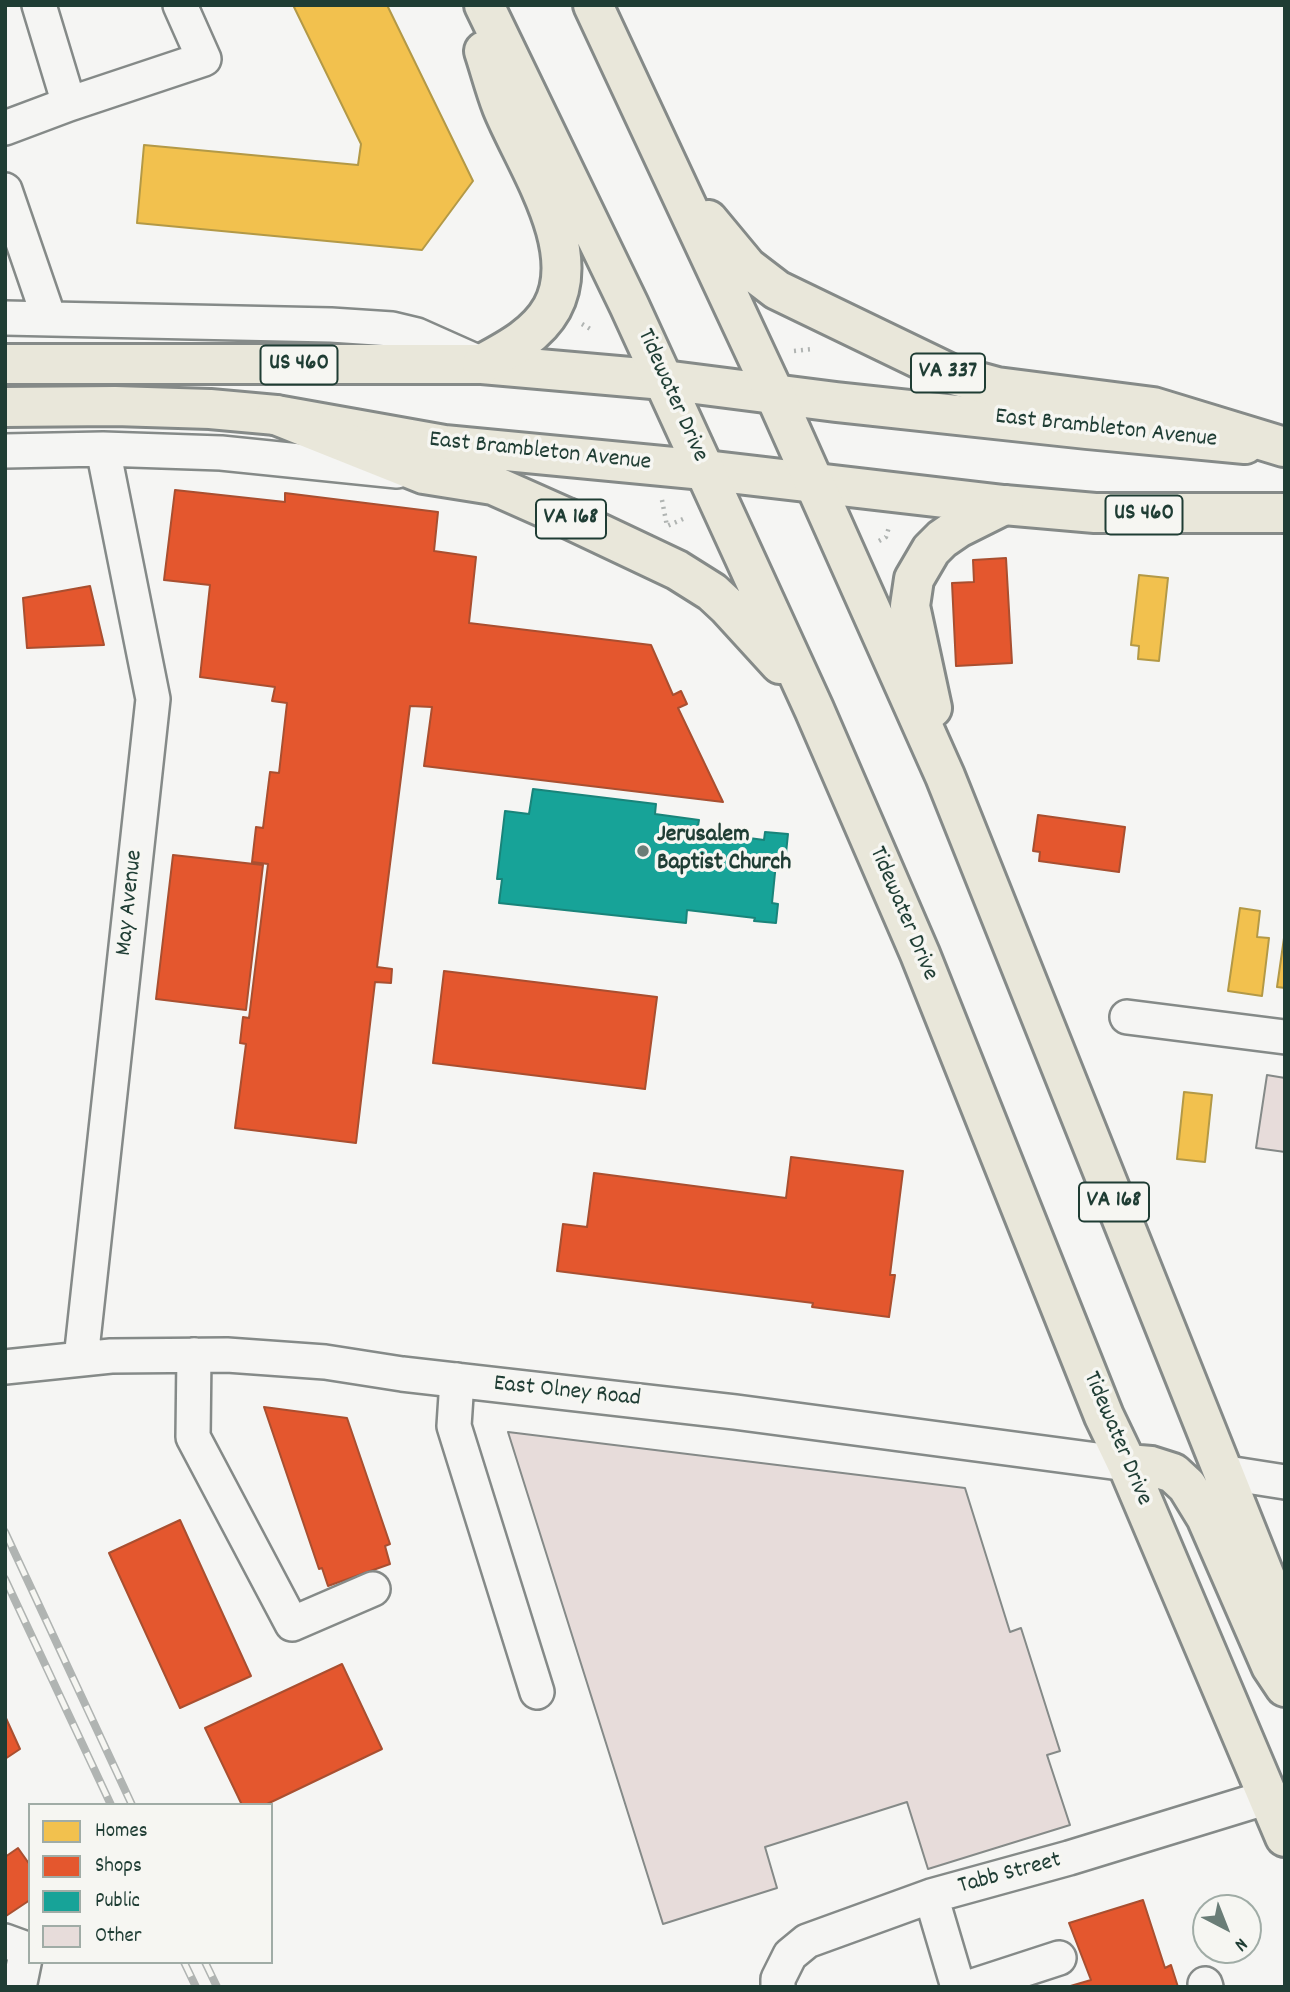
<!DOCTYPE html>
<style>
body{margin:0}
#map{position:relative;width:1290px;height:1992px;overflow:hidden;background:#f5f5f3;font-family:Dekko,sans-serif}
canvas{display:block}
.frame{position:absolute;inset:0;border:7px solid #1f3d34;pointer-events:none}
.legend{position:absolute;left:28px;top:1803px;width:245px;height:161px;box-sizing:border-box;background:#f6f6f2;border:2px solid #a0aca6;margin:0;padding:9px 12px;list-style:none;font-size:21px;color:#1f3d34}
.legend li{display:flex;align-items:center;gap:14px;height:35px}
.legend b{width:35px;border:2px solid #a0aca6}
.north{position:absolute;left:1192px;top:1894px;width:70px;height:70px;box-sizing:border-box;background:#f6f6f2;border:2px solid #a0aca6;border-radius:50%;rotate:138deg;font-size:19px;font-weight:700;line-height:28px;text-align:center;color:#1f3d34}
.north::after{content:'';display:block;margin:auto;width:24px;height:32px;background:#6a7d77;clip-path:polygon(50% 0,100% 100%,50% 72%,0 100%)}
</style>
<div id="map">
<canvas width="1290" height="1992"></canvas>
<div class="frame"></div>
<ul class="legend">
<li><b style="height:19px;background:#f2c14e"></b>Homes</li>
<li><b style="height:19px;background:#e4572e"></b>Shops</li>
<li><b style="height:19px;background:#17a398"></b>Public</li>
<li><b style="height:19px;background:#e7dcda"></b>Other</li>
</ul>
<div class="north">N</div>
</div>
<script>
const context = document.querySelector('canvas').getContext('2d');
context.lineJoin = 'round';
function paint(path, color) {
  context.fillStyle = color;
  context.fill(path, 'evenodd');
}
function trace(path, color, width, dash) {
  context.strokeStyle = color;
  context.lineWidth = width;
  context.lineCap = dash ? 'butt' : 'round';
  context.setLineDash(dash || []);
  context.stroke(path);
}
function write(font, color, halo, rows, align = 'center') {
  context.font = font + ' Dekko,sans-serif';
  context.lineWidth = 7;
  context.setLineDash([]);
  context.textBaseline = 'middle';
  context.strokeStyle = halo;
  context.fillStyle = color;
  for (const [text, x, y, turn = 0] of rows) {
    context.save();
    context.translate(x, y);
    context.rotate((+turn || 0) * Math.PI / 180);
    context.textAlign = isNaN(turn) ? turn : align;
    if (halo) context.strokeText(text, 0, 0);
    context.fillText(text, 0, 0);
    context.restore();
  }
}
const homes = new Path2D(`
 M293 5H387L473 181 422 250 137 223 144 145 358 165 361 144Z
 M1139 575 1168 578 1159 661 1138 659 1139 646 1131 645Z
 M1240 908 1260 911 1257 937 1269 938 1262 996 1228 991Z
 M1285 931V988L1277 987Z
 M1184 1092 1212 1095 1205 1162 1177 1159Z`);
paint(homes, '#f2c14e');
trace(homes, '#b39946', 2);
const shops = new Path2D(`
 M175 490 285 502V493L438 512 434 551 476 557 469 623 651 645 673 695 681 691 687 704 678 708 723 802 424 766 432 707 410 706 377 967 392 969 391 983 375 982 356 1143 235 1128 246 1044 240 1043 243 1017 249 1018 268 864 252 862 256 827 263 828 270 772 279 773 287 703 272 701 275 687 200 677 210 585 164 580Z
 M1006 558 1012 663 956 666 952 583 974 582 973 560Z
 M90 586 104 645 27 648 23 598Z
 M1038 815 1125 827 1119 872 1039 861 1040 852 1033 851Z
 M173 855 263 865 246 1010 156 999Z
 M444 971 657 997 645 1089 433 1063Z
 M791 1157 903 1171 890 1275H895L889 1317 812 1307 813 1303 557 1271 563 1224 587 1227 594 1173 786 1198Z
 M264 1407 347 1418 390 1544 385 1546 390 1564 328 1586 322 1568 319 1569Z
 M180 1520 251 1676 180 1708 109 1553Z
 M342 1664 382 1749 265 1805H242L205 1728Z
 M5 1716 20 1749 5 1759Z
 M18 1848 30 1865V1900L6 1916 5 1857Z
 M1143 1900 1165 1968 1171 1965 1178 1987H1067L1091 1980 1069 1923Z`);
paint(shops, '#e4572e');
trace(shops, '#a94f30', 2);
const public = new Path2D(`
 M533 789 656 804 655 814 699 820 697 831 764 840 765 832 788 834 785 863H776L772 903 778 904 776 923 754 921 755 918 687 910 686 923 499 903 502 879H497L505 811 529 814Z`);
paint(public, '#17a398');
trace(public, '#19847a', 2);
const building = new Path2D(`
 M1267 1075 1285 1078V1152L1256 1148Z
 M508 1432 965 1488 1010 1632 1021 1628 1060 1751 1047 1755 1070 1825 928 1869 907 1802 765 1847 777 1888 663 1924Z`);
paint(building, '#e7dcda');
trace(building, '#858a88', 2);
const minor = new Path2D(`
 M39 5 69 104
 M5 128 69 104 204 59 180 5
 M5 190 49 318
 M5 318 331 325 392 329 417 335 482 364
 M5 451 103 449 221 453 397 471
 M1127 1017 1285 1037
 M194 1355 193 1437 292 1624 373 1589
 M81 1359 153 699 103 449
 M5 1367 111 1356 227 1355 325 1362 402 1374 735 1412 1127 1464
 M457 1380 454 1426 537 1692
 M1221 1472 1285 1482
 M931 1896 958 1987
 M5 1941 27 1949 20 1983 14 1987
 M1205 1984 1206 1987
 M778 1987V1979L790 1955 807 1941 931 1896 1069 1858 1268 1797
 M970 1987 1059 1958`);
const major = new Path2D(`
 M5 364H482L664 380 836 402 1087 429 1245 444
 M5 407 115 406 210 409 276 415 444 445 704 470 1004 505 1095 513H1285`);
const highway = new Path2D(`
 M484 5 629 305 814 709 920 954 1104 1416 1127 1464 1285 1837
 M593 5 775 395 945 776 1285 1627
 M708 220 747 267 777 290 953 375 997 387 1153 407 1284 447
 M482 364C508 350 537 335 552 308 585 248 524 162 502 107 495 89 490 69 484 51
 M276 415 424 474 493 485 565 517 677 570 712 592 727 606 780 664
 M932 708 910 606 914 579 931 550 942 539 958 528 1004 505
 M1127 1464 1151 1466 1173 1473 1187 1486 1206 1517 1271 1666 1285 1687`);
trace(minor, '#858a88', 38);
trace(major, '#858a88', 44);
trace(highway, '#858a88', 44);
trace(new Path2D(`
 M582 324 592 330
 M794 351 813 349
 M662 500 667 526 683 519
 M879 541 886 537 889 527`), '#b0b4b2', 4.5, [2, 5]);
trace(minor, '#f5f5f3', 33);
trace(major, '#e9e7da', 38);
trace(highway, '#e9e7da', 38);
const rail = new Path2D(`
 M5 1532 132 1805
 M5 1579 111 1805
 M184 1962 196 1987
 M205 1962 217 1987`);
trace(rail, '#b0b4b2', 8);
trace(rail, '#f6f6f2', 5, [16]);
for (const [x, y, r, color] of [
 [643,851,7,"#6a7d77"]
]) {
  const dot = new Path2D();
  dot.arc(x, y, r, 0, 2 * Math.PI);
  context.fillStyle = color;
  context.fill(dot);
  trace(dot, '#f6f6f2', 2.5);
}
for (const [x, y, w] of [
 [299,365,77],
 [948,373,74],
 [1144,515,77],
 [571,519,70],
 [1114,1202,70]
]) {
  const box = new Path2D();
  box.roundRect(x - w / 2, y - 19.5, w, 39, 5);
  context.fillStyle = '#f6f6f2';
  context.fill(box);
  trace(box, '#1f3d34', 2);
}
write('bold 23px', '#1f3d34', null, [
 ["US 460",299,365],
 ["VA 337",948,373],
 ["US 460",1144,515],
 ["VA 168",571,519],
 ["VA 168",1114,1202]
]);
write('24px', '#1f3d34', '#f6f6f2', [
 ["Tidewater Drive",671,396,66],
 ["East Brambleton Avenue",1106,430,6],
 ["East Brambleton Avenue",540,453,6],
 ["May Avenue",131,903,-84],
 ["Tidewater Drive",902,914,67],
 ["East Olney Road",567,1393,6],
 ["Tidewater Drive",1116,1439,67],
 ["Tabb Street",1010,1875,-15]
]);
write('bold 24px', '#1f3d34', '#f6f6f2', [
 ["Jerusalem",657,837],
 ["Baptist Church",657,865]
], 'left');
</script>
